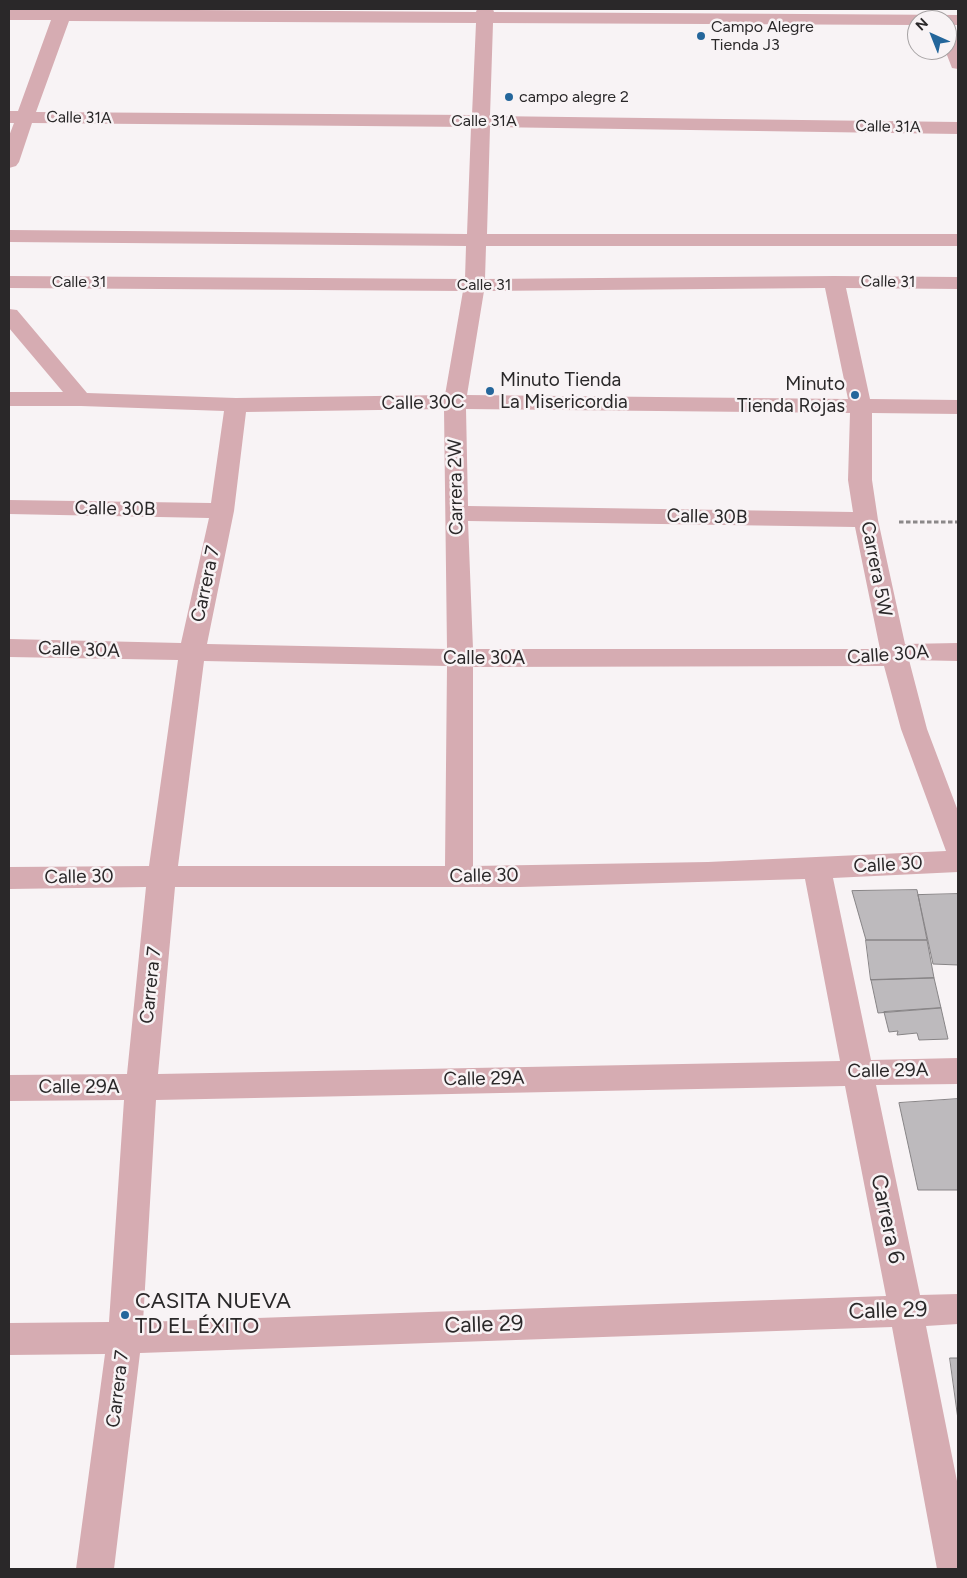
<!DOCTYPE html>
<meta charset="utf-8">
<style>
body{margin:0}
#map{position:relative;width:967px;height:1578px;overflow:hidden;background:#f8f3f5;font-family:Figtree,sans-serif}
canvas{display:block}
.frame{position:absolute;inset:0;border:10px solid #2a2829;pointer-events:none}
.north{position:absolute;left:907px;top:10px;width:50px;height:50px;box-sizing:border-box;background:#f8f3f5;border:1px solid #a6a2a3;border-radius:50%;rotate:316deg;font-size:14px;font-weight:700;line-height:20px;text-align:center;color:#2a2829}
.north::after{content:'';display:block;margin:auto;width:18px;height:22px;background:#24669b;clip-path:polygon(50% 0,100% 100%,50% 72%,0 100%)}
</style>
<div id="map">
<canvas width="967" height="1578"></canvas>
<div class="frame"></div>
<div class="north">N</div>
</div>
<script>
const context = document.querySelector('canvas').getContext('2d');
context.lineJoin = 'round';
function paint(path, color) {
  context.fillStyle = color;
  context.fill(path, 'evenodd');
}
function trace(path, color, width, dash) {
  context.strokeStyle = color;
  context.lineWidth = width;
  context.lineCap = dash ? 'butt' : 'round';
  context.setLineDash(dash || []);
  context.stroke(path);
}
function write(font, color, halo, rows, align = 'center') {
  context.font = font + ' Figtree,sans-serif';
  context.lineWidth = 5;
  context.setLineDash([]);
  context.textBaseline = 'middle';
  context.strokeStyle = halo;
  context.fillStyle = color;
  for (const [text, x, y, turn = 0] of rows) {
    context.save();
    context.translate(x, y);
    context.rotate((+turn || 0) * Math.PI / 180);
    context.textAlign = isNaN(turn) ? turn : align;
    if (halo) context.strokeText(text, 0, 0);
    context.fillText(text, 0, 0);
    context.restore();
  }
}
const building = new Path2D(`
 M917 890 927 940H866L852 891Z
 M958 894V965L933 964 918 895Z
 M866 940H927L934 978 871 980Z
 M934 978 941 1008 878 1013 871 980Z
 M941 1008 948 1039 919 1040 917 1033 897 1035 898 1031 889 1032 884 1012Z
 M958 1099V1190H918L899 1103Z
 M950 1358H958V1419Z`);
paint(building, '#bdbabd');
trace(building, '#878486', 1);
trace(new Path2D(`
 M899 522H958`), '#8b8889', 3, [4.5, 2.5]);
paint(new Path2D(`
 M56 9 476 12 477 9H493L494 12 958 15V25H953L958 37V69L952 68 945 50H947V20H917V25L493 23 490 116 958 122V134L490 127 487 234H958V246H486L485 279 834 276 958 277V289L846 288 870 399 958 400V414L872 413V480L878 520 905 644 958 643V661L909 660 927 729 958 811V872L833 878 871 1060 958 1058V1084L876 1085 920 1295 958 1294V1324L926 1326 958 1486V1569H937L892 1327 140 1353 114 1569H76L105 1354 9 1355V1323L109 1322 124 1100 9 1101V1075L127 1074 146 887 9 889V867L149 866 178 660 9 657V639L181 643 209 518 9 514V500L211 503 224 411 81 406H9V392H63L9 328V309L17 310 87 393 236 398 445 395 463 291 9 288V276L465 279 466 246 9 242V230L467 234 471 127 32 123 19 162 16 166 9 168V136L14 123H9V111H18L51 20H9V10ZM69 21 476 23 472 115 36 112ZM825 288 848 399 467 395 484 291ZM444 409 447 649 207 644 234 511 246 412ZM466 409 850 413 848 480 853 512 468 506ZM468 521 855 527 880 649H473ZM204 661 447 666 445 866H178ZM884 666 901 729 946 851 708 862 473 866V667ZM805 879 840 1061 158 1074 175 887H520ZM845 1086 886 1296 143 1322 156 1100Z`), '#d6acb2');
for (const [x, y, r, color] of [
 [701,36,5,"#24669b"],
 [509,97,5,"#24669b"],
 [490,391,5,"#24669b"],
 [855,395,5,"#24669b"],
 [125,1315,5,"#24669b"]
]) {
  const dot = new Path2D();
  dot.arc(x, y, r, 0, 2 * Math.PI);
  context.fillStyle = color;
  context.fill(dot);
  trace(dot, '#f8f3f5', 2);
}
write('16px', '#2a2829', '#f8f3f5', [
 ["Campo Alegre",711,27],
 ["Tienda J3",711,45],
 ["campo alegre 2",519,97]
], 'left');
write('16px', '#2a2829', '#f8f3f5', [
 ["Calle 31A",79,118,1],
 ["Calle 31A",484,121],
 ["Calle 31A",888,127,1],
 ["Calle 31",79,282],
 ["Calle 31",888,282,1],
 ["Calle 31",484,285]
]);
write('19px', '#2a2829', '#f8f3f5', [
 ["Minuto Tienda",500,380],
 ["La Misericordia",500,402],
 ["Minuto",845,384,"right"],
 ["Tienda Rojas",845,406,"right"]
], 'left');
write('19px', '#2a2829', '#f8f3f5', [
 ["Calle 30C",423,403,-1],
 ["Carrera 2W",456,487,-91],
 ["Calle 30B",115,509,1],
 ["Calle 30B",707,517,1],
 ["Carrera 5W",876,569,79],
 ["Carrera 7",206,584,-78],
 ["Calle 30A",79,650,2],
 ["Calle 30A",888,655,-4],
 ["Calle 30A",484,658],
 ["Calle 30",888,865,-3],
 ["Calle 30",484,876,-1],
 ["Calle 30",79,877,-1],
 ["Carrera 7",151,985,-84],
 ["Calle 29A",888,1071,-1],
 ["Calle 29A",484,1079,-1],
 ["Calle 29A",79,1087],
 ["Carrera 7",118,1389,-83]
]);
write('22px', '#2a2829', '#f8f3f5', [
 ["Carrera 6",887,1219,78],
 ["Calle 29",888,1311,-2],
 ["Calle 29",484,1325,-2]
]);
write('22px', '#2a2829', '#f8f3f5', [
 ["CASITA NUEVA",135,1302],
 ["TD EL ÉXITO",135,1327]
], 'left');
</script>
